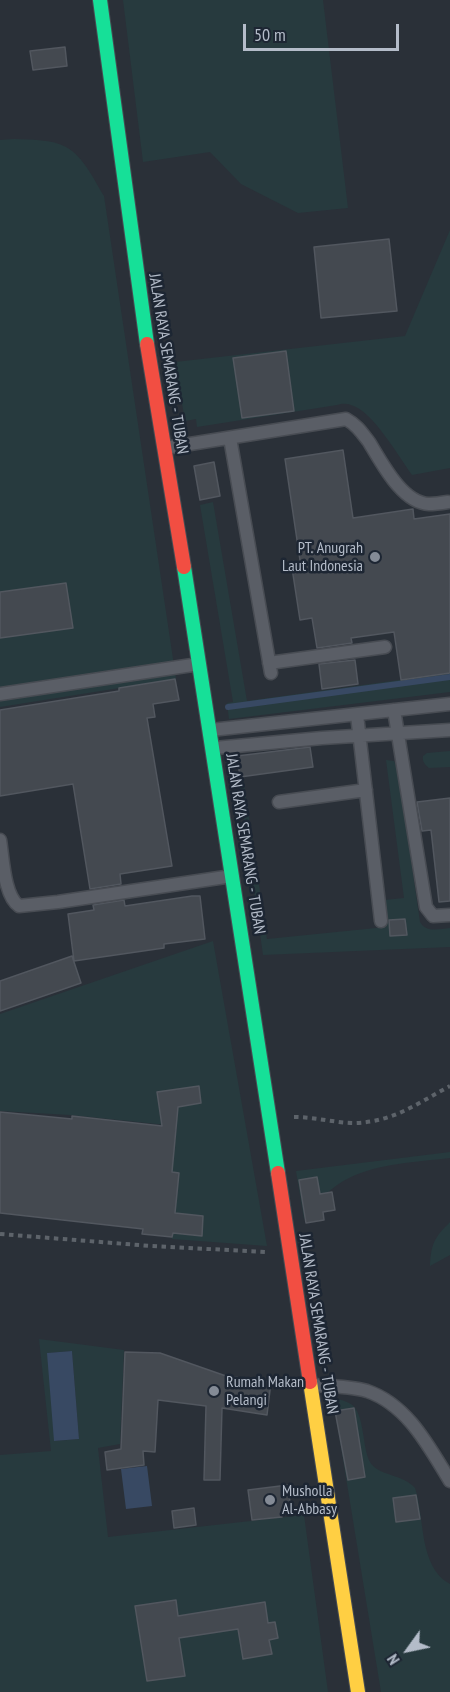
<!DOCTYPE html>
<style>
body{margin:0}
#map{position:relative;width:450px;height:1692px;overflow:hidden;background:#2a3038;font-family:"PT Sans Narrow",sans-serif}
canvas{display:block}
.north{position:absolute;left:378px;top:1620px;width:60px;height:60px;-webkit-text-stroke:4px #1d2633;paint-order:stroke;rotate:237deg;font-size:16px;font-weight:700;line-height:24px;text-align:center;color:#b4bcc9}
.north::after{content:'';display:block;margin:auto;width:21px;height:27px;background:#b4bcc9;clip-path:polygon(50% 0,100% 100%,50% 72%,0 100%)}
.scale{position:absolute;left:243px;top:24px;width:156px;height:27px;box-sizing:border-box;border:3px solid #b4bcc9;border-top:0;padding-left:8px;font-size:18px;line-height:21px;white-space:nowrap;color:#b4bcc9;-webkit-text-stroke:4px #1d2633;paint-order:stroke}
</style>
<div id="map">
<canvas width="450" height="1692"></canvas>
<div class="north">N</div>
<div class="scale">50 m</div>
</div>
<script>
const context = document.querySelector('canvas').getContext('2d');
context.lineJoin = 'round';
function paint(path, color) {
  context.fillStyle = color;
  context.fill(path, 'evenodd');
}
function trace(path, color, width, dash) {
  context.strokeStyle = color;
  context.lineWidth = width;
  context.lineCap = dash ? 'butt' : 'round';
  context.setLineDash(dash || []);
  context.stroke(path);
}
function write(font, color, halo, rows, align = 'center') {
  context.font = font + ' "PT Sans Narrow",sans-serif';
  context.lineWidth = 5;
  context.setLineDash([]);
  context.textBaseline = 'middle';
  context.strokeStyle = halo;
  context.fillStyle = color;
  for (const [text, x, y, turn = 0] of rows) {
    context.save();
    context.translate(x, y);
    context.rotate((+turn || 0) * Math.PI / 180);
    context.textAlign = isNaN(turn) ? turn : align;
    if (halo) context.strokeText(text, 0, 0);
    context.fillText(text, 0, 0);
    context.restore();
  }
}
paint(new Path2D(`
 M123 0H323L348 208 298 213 241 184 210 152 143 162Z
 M14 139C31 140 52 139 66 147 84 157 94 180 104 196L176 679 0 707V140Z
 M450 230V468L412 475C399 457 372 410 351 405 346 403 341 404 337 405L197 427 196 419 185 421 175 362 405 336Z
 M213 502 247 701 450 673V692L229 719 227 703 233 702 200 505Z
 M450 751V767L429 768C425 765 422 761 423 756L427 753Z
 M386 760 394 761 398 770 420 922C426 933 439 929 450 928V947L263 955 238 778 243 777 267 939 386 927 384 900 404 898Z
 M213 941 267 1246 172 1239 170 1180 177 1126 70 1115 0 1111V1014Z
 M450 1152V1158C416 1162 380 1163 349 1178 331 1186 316 1204 304 1219L296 1171Z
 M450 1222V1255L430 1266C431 1244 434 1238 450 1222Z
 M39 1339 124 1350 120 1444 98 1448 108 1537 304 1515 328 1692H0V1455L51 1451ZM72 1351 79 1439 55 1441 48 1353Z
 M333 1398C339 1399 346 1401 351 1404 365 1413 362 1448 370 1462 378 1476 403 1474 415 1488 425 1516 418 1567 450 1584V1692H381Z`), '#273a3e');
paint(new Path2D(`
 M72 1351 79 1439 54 1441 47 1353Z
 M147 1466 152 1506 126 1509 121 1469Z`), '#384963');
trace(new Path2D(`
 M228 707 450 677`), '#384963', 6);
const building = new Path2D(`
 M65 47 67 66 33 70 30 51Z
 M389 239 397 311 321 318 314 247Z
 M286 351 294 411 242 418 233 358Z
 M343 450 353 518 413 509 414 519 450 514V673L401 680 394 632 351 638 352 643 317 648 312 618 300 620 292 568 301 567 285 459Z
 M214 462 220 496 200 500 194 466Z
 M66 583 73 628 0 638V592Z
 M355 660 358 684 322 689 319 664Z
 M175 679 179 700 153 704 155 717 147 718 172 866 120 874 121 884 90 889 73 784 0 796V710L119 691V688Z
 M310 747 313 767 240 777 237 756Z
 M450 798V901L439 902 431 830 422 831 417 802Z
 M192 896H200L205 939 164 944V948L74 961 68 914 94 910 93 905 124 900 125 906Z
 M405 919 407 935 390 936 389 920Z
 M72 956 81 983 0 1011V981Z
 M199 1086 201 1103 178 1107 172 1172 179 1173 175 1213 203 1216 202 1236 173 1233 172 1237 142 1234 143 1229 0 1213V1112L72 1119V1116L162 1126 157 1092Z
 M317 1177 320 1194 332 1192 335 1210 323 1212 324 1220 306 1223 299 1180Z
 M125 1352 160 1353 226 1376 271 1382 267 1415 222 1408 220 1480H204L206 1406 158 1400 155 1452 143 1451 144 1465 107 1470 105 1452 121 1449Z
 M354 1408 365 1477 348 1480 335 1411Z
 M288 1485 291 1511 281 1512 282 1517 252 1520 248 1490Z
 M416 1495 420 1519 396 1522 393 1498Z
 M194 1508 196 1525 174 1528 172 1511Z
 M176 1600 178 1616 265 1602 268 1623 275 1622 278 1638 269 1640 272 1654 243 1659 238 1629 179 1638 185 1676 147 1681 135 1606Z`);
paint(building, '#444950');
trace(building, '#52575f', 1.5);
const lane = new Path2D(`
 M230 438 271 673
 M165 448 346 419C357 425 362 433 369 442 382 463 402 503 429 504 435 504 442 503 448 502
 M269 663 385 647
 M0 694 199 664
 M394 710 426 907 433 916 450 915
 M357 715 381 921
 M211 730 450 704
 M215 748 322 738 450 730
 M279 802 366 790
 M0 840C3 858 4 896 19 906L58 902 232 876
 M312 1385C330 1386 350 1386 367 1391 408 1405 429 1447 450 1481`);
const fast = new Path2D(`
 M100 0 147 344
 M184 567 278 1173`);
const slow = new Path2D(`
 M310 1382 358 1692`);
const jam = new Path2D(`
 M147 344 184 567
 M278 1173 310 1382`);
trace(lane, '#484c53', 15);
trace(fast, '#474c53', 16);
trace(slow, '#474c53', 16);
trace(jam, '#474c53', 16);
trace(new Path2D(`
 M294 1117C315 1117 335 1123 355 1123 393 1122 418 1103 450 1086
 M0 1234 151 1246 266 1252`), '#5d636a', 4, [4.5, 4.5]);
trace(lane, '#5a5e66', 12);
trace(fast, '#16e098', 14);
trace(slow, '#ffcf43', 14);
trace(jam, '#f24e42', 14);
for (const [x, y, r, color] of [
 [375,557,6,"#848b96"],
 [214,1391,6,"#848b96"],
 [270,1500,6,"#848b96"]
]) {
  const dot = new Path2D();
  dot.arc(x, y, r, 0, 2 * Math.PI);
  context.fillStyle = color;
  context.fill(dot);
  trace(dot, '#1d2633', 2);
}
write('16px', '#b4bcc9', '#1d2633', [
 ["JALAN RAYA SEMARANG - TUBAN",168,364,81],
 ["JALAN RAYA SEMARANG - TUBAN",245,844,81],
 ["JALAN RAYA SEMARANG - TUBAN",318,1324,81]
]);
write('16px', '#b4bcc9', '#1d2633', [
 ["PT. Anugrah",363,548,"right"],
 ["Laut Indonesia",363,566,"right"],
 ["Rumah Makan",226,1382],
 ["Pelangi",226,1400],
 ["Musholla",282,1491],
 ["Al-Abbasy",282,1509]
], 'left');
</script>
